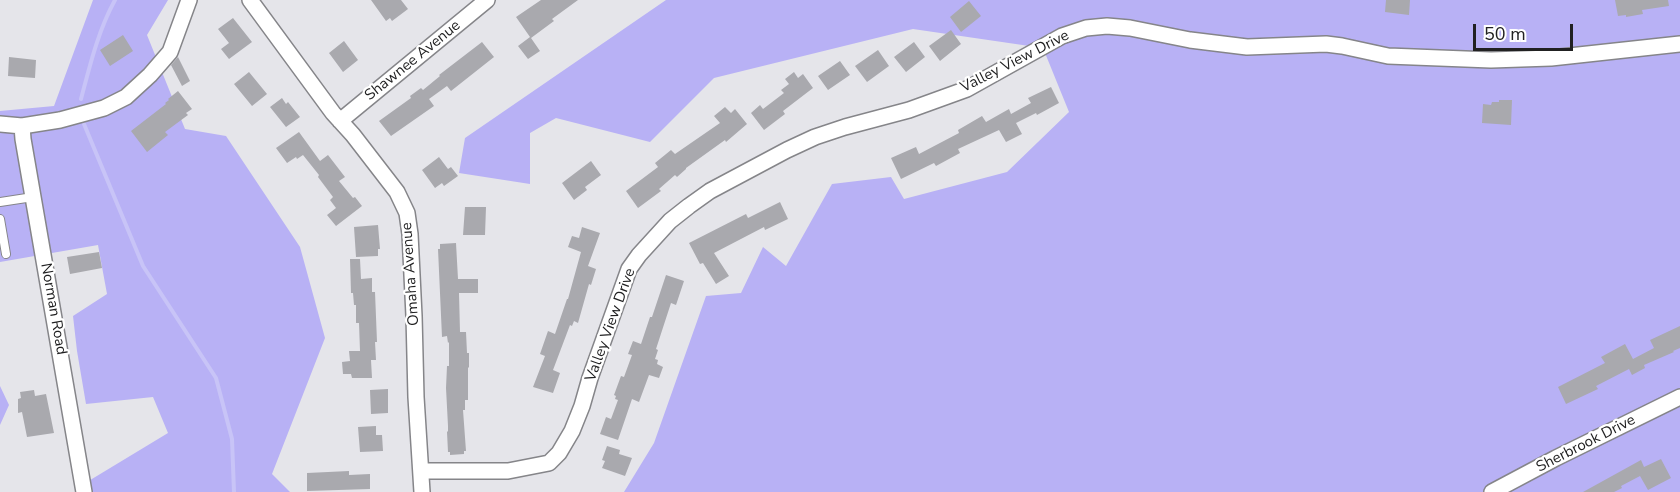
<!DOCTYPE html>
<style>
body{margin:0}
#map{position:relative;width:1680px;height:492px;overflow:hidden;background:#e5e5ea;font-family:"Nunito Sans",sans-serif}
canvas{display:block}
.scale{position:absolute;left:1473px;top:24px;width:100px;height:27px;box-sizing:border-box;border:3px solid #212122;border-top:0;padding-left:8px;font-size:18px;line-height:21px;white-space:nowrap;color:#212122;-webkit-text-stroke:4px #fff;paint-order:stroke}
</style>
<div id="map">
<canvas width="1680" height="492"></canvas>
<div class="scale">50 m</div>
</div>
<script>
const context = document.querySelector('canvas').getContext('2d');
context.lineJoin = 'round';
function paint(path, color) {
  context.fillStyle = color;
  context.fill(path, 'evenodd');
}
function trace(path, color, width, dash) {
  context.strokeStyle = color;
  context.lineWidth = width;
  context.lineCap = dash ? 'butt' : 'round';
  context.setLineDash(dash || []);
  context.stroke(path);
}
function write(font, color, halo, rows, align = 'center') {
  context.font = font + ' "Nunito Sans",sans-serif';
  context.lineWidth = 4.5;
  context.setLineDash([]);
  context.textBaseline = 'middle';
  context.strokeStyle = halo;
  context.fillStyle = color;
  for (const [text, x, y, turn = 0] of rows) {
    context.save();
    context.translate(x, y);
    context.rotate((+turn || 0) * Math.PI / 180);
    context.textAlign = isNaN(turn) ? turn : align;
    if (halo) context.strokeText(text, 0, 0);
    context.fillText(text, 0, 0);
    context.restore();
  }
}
paint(new Path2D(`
 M93 0H168L147 35 185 129 226 136 300 247 325 338 272 474 290 492H83L82 485 168 433 153 397 86 404 77 351 73 316 107 294 98 245 0 262V111L54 106Z
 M666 0H1680V492H624L654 443 706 296 741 293 763 247 786 266 832 184 891 177 904 199 1007 172 1069 112 1043 48 913 29 714 78 650 142 556 118 530 133V184L459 173 465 138Z
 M0 386 9 405 0 425Z`), '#b8b1f5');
trace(new Path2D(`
 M81 99C90 65 98 31 115 0
 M84 124 143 266 216 378 232 439 234 492`), '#c8c4f7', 4);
paint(new Path2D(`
 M371 0H401L408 9 392 21 390 18 386 21Z
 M541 0H578L552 19 554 21 531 38 540 51 528 59 518 46 530 37 516 17Z
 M1386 0H1410L1409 15 1385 12Z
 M1615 0H1668L1669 6 1642 10 1643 14 1626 17V15L1618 16Z
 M969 1 981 16 961 32 950 17Z
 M233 18 252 42 229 59 221 49 229 43 218 29Z
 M951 30 961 44 940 61 929 46Z
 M123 35 133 51 110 66 100 50Z
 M344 41 358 60 343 72 329 53Z
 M482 42 494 57 451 91 447 86 429 99 434 106 391 136 379 121 411 98 410 96 421 88 423 90 440 76 439 75Z
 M914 42 925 57 906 72 894 57Z
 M878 50 889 66 867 82 855 66Z
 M9 57 36 60 35 78 8 76Z
 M178 57 190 81 182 86 171 65Z
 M840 61 850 75 828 90 818 76Z
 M249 72 267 94 252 106 234 84Z
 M794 72 798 78 803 74 813 88 783 111 785 114 764 130 751 113 760 105 763 109 784 93 781 90 789 84 785 79Z
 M1051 87 1059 103 1037 115 1036 113 1016 123 1022 134 1006 142 999 130 958 149 960 153 936 166 934 163 901 179 891 158 916 147 919 154 959 133 958 130 982 116 986 122 1009 109 1011 114 1031 103 1028 98Z
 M178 91 192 109 186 113 188 115 165 132 168 135 147 152 131 131 166 104 165 103 169 100 168 99Z
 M282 98 286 104 288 102 300 117 286 127 270 107Z
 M1499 100H1512L1511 125 1482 123 1483 104 1491 105 1492 102H1499Z
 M725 107 731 113 735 109 747 124 726 142 725 140 686 168V169L677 177 675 175 659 189 661 191 638 208 626 191 658 167 655 163 671 150 675 154 720 123 714 116Z
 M299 132 320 161 328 155 345 177 339 181 353 198 355 197 362 206 336 226 327 215 336 208 330 200 333 197 318 177 319 175 303 155 297 159 296 157 287 163 276 148Z
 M439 157 448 169 451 167 458 176 444 186 442 183 435 188 422 170Z
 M591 161 601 175 585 187 587 190 574 200 562 183Z
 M780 202 788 219 765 230 764 227 714 253 729 276 716 284 703 263 700 264 689 243 746 214 748 218Z
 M465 207H486L485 235H463Z
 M378 225 380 249H378V256L356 257 354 227Z
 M582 227 600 233 588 266 596 269 591 285 589 284 578 323 574 321 572 326 570 325 553 370 560 373 553 393 533 387 545 356 540 354 548 331 555 334 567 299H568L581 252 568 247 572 236 579 238Z
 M456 243 458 279H478V293H459L460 332H466L467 353H469V367L468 368V400H465V410H463L466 451H464V454L450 455V452H448L447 432 448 431V426L446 388 447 366H449V342L448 343 447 336 442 337 438 249H440V244Z
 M99 252 102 268 70 274 67 257Z
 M350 259H360L361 279 372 278V292H375L377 342H375L376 360H371L372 378H352L351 374H343L342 362 350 361 349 351H360L359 323H356V305H354L353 293H351Z
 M666 275 684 281 676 305 671 303 656 349 658 350 655 359 658 360 657 364 663 367 659 378 649 375 639 402 632 399 618 440 600 434 606 417 611 419 618 400 615 399 616 396 614 395 621 376 624 377 632 355 628 354 633 341 641 344 650 317H652Z
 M1680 326V348L1673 351 1674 352 1644 365 1645 368 1632 375 1629 369 1596 386 1598 389 1566 404 1558 387 1605 363 1601 357 1625 344 1633 359 1654 348 1650 340Z
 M388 389V413L371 414 370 390Z
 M34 390 35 396 46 394 54 433 27 437 22 412 18 413V399L21 398 20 392Z
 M376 426V435H382L383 451 360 452 358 427Z
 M607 446 620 450 619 454 632 458 625 476 602 468 605 461 602 460Z
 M1661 459 1671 478 1648 490 1640 476 1621 486 1622 488 1614 492H1583L1641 460 1644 467Z
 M349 471V475L370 474V489L307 491V473Z`), '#a9a9ae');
const service = new Path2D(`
 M0 202 33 197
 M0 219 6 254`);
const minor = new Path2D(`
 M250 0 333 113 353 135 397 192 407 213 410 234 414 316 416 397 422 492
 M340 121 487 0
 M0 124 22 126 60 120 104 108 126 97 150 75 170 52 189 0
 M22 126 23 139 84 492
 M422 474 425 471H508L549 463 559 453 572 431 582 406 590 378 629 269 639 255 670 221 689 206 710 191 787 150 815 137 845 127 909 110 967 89 1062 36 1086 28 1107 26 1130 28 1190 40 1247 47 1326 44 1342 46 1388 56 1491 60 1551 58 1680 44
 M1492 492 1556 458 1680 397`);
trace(service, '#858589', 10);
trace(minor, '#858589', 18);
trace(service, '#fff', 8);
trace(minor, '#fff', 15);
write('15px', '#212122', '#fff', [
 ["Shawnee Avenue",413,61,-39],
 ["Valley View Drive",1015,62,-27],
 ["Omaha Avenue",411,274,-94],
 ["Norman Road",53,309,80],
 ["Valley View Drive",611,325,-70],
 ["Sherbrook Drive",1586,444,-27]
]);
</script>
